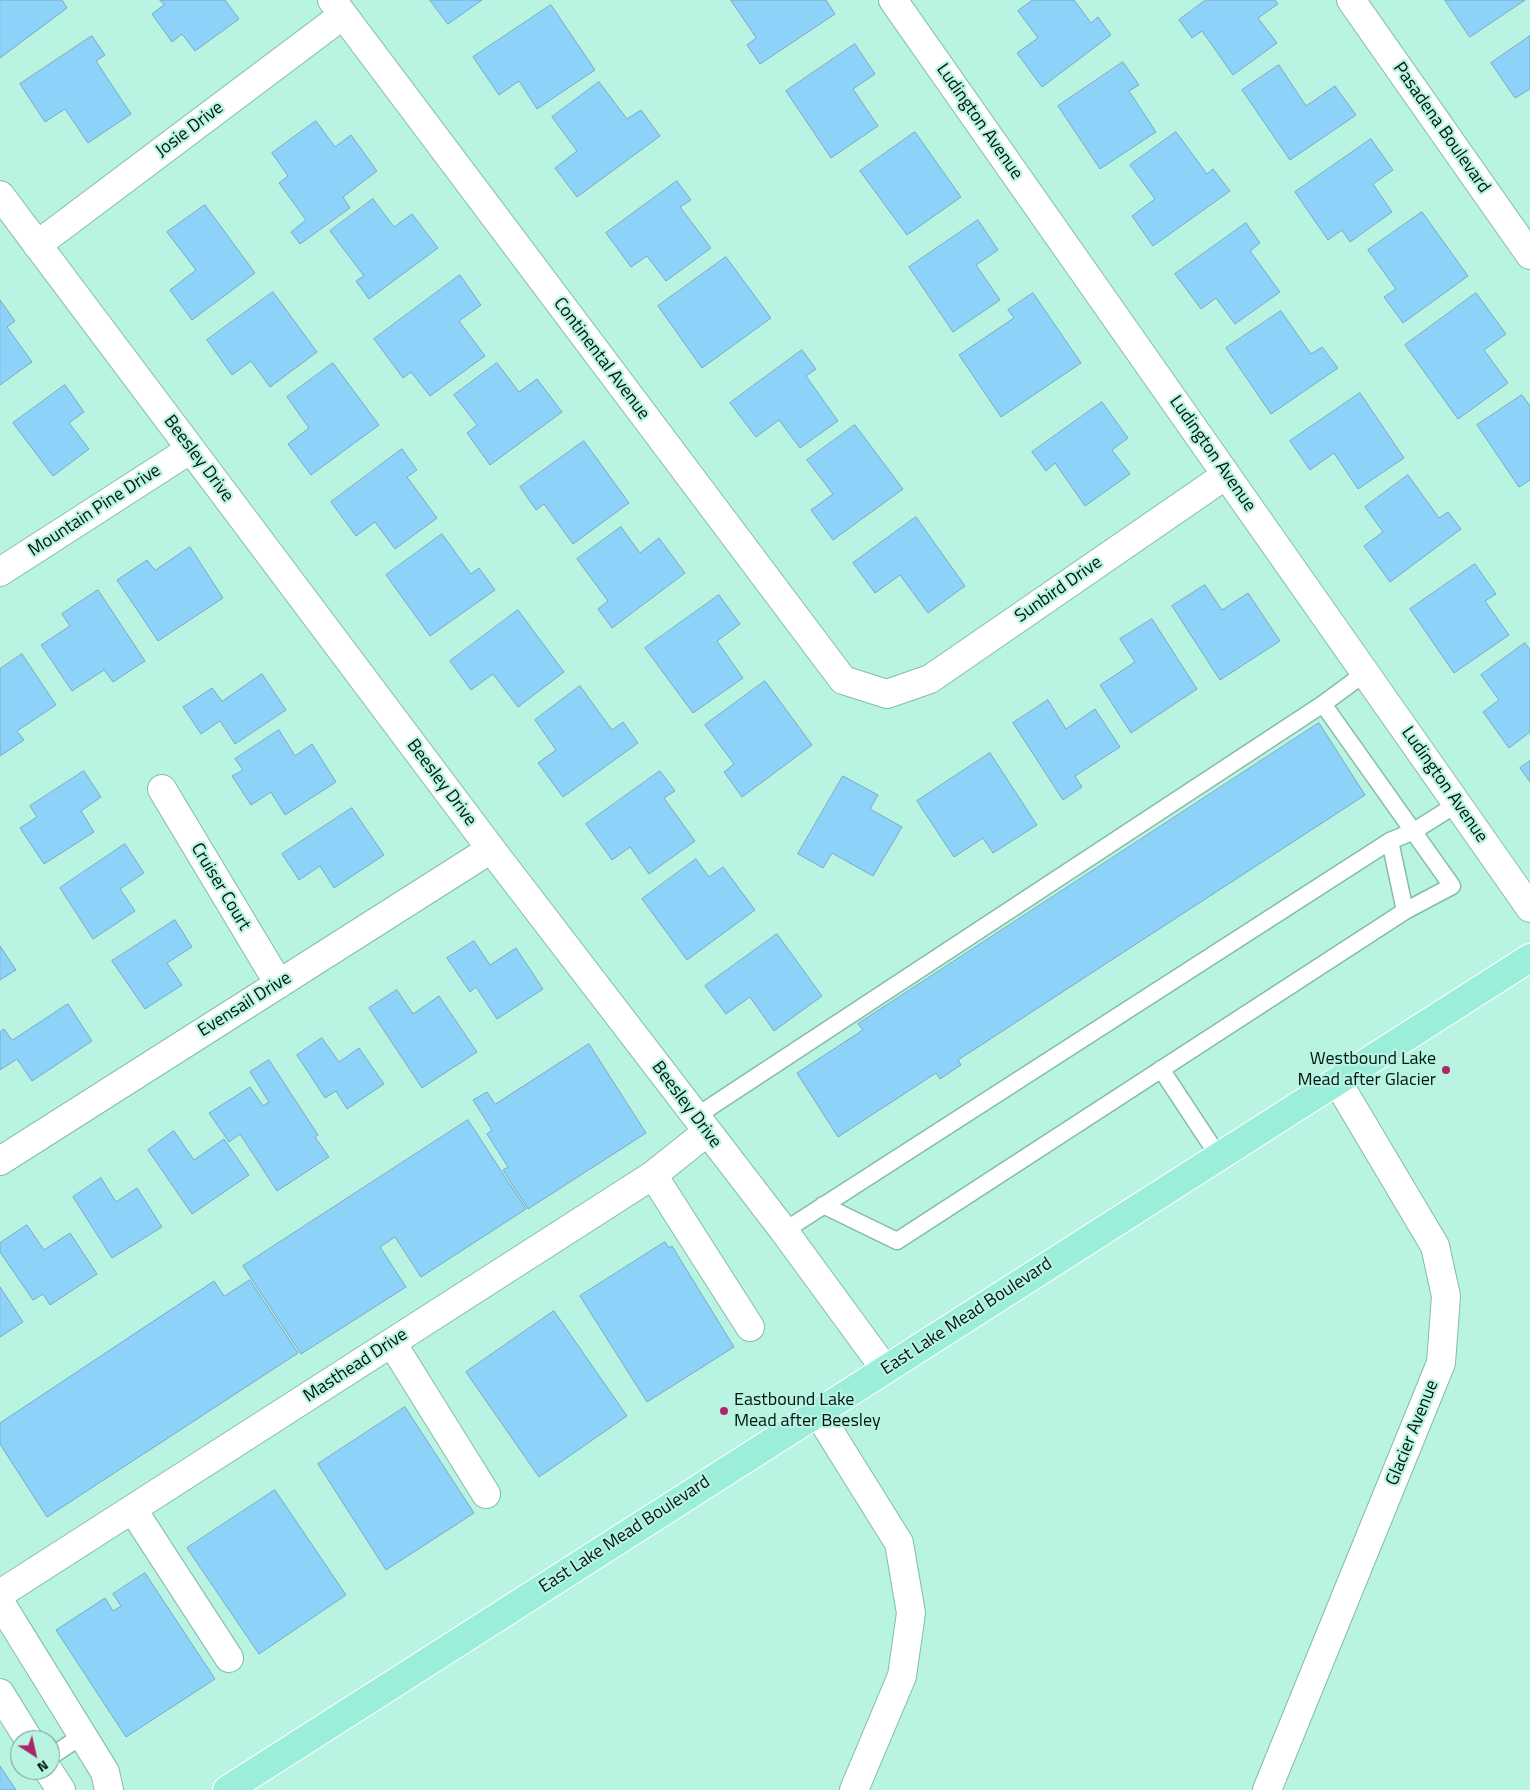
<!DOCTYPE html>
<style>
body{margin:0}
#map{position:relative;width:1530px;height:1790px;overflow:hidden;background:#b9f3e1;font-family:"Titillium Web",sans-serif}
canvas{display:block}
.north{position:absolute;left:10px;top:1730px;width:50px;height:50px;box-sizing:border-box;background:#b9f3e1;border:1px solid #6f9b8d;border-radius:50%;rotate:145deg;font-size:14px;font-weight:700;line-height:20px;text-align:center;color:#011610}
.north::after{content:'';display:block;margin:auto;width:18px;height:22px;background:#ab256b;clip-path:polygon(50% 0,100% 100%,50% 72%,0 100%)}
</style>
<div id="map">
<canvas width="1530" height="1790"></canvas>
<div class="north">N</div>
</div>
<script>
const context = document.querySelector('canvas').getContext('2d');
context.lineJoin = 'round';
function paint(path, color) {
  context.fillStyle = color;
  context.fill(path, 'evenodd');
}
function trace(path, color, width, dash) {
  context.strokeStyle = color;
  context.lineWidth = width;
  context.lineCap = dash ? 'butt' : 'round';
  context.setLineDash(dash || []);
  context.stroke(path);
}
function write(font, color, halo, rows, align = 'center') {
  context.font = font + ' "Titillium Web",sans-serif';
  context.lineWidth = 4.5;
  context.setLineDash([]);
  context.textBaseline = 'middle';
  context.strokeStyle = halo;
  context.fillStyle = color;
  for (const [text, x, y, turn = 0] of rows) {
    context.save();
    context.translate(x, y);
    context.rotate((+turn || 0) * Math.PI / 180);
    context.textAlign = isNaN(turn) ? turn : align;
    if (halo) context.strokeText(text, 0, 0);
    context.fillText(text, 0, 0);
    context.restore();
  }
}
const building = new Path2D(`
 M0 0H62L67 8 0 58Z
 M160 0H225L239 19 195 51 182 34 172 42 152 14 164 5Z
 M430 0H482L448 24Z
 M731 0H826L835 14 760 64 747 45 756 38Z
 M1033 0H1074L1091 23 1098 17 1111 35 1042 87 1017 53 1038 38 1018 11Z
 M1206 0H1275L1278 4 1258 18 1277 43 1233 75 1202 31 1192 38 1179 20Z
 M1445 0H1525L1470 37Z
 M551 5 595 70 537 109 519 81 499 95 473 57Z
 M92 36 105 55 96 61 131 114 88 143 65 109 45 122 20 84Z
 M1530 36V89L1515 98 1491 63Z
 M855 44 875 74 853 89 878 126 831 158 786 91Z
 M1123 62 1139 85 1129 91 1156 132 1100 169 1058 106Z
 M1279 65 1306 106 1335 86 1356 115 1290 160 1242 90Z
 M599 82 627 119 641 110 660 136 577 197 555 168 577 151 552 117Z
 M316 121 335 147 351 135 377 171 343 197 350 208 300 244 291 232 306 220 279 183 288 176 272 153Z
 M915 132 961 197 907 235 860 171Z
 M1176 132 1207 174 1213 169 1230 191 1153 246 1132 216 1155 199 1130 165Z
 M1371 139 1393 170 1373 184 1392 212 1350 242 1342 230 1328 240 1295 192Z
 M677 181 691 200 680 207 711 248 666 281 647 256 631 267 606 233Z
 M373 199 394 227 412 214 438 248 369 299 356 281 364 276 330 231Z
 M205 205 255 273 192 320 170 290 196 270 167 232Z
 M1422 212 1468 276 1403 323 1384 297 1396 289 1368 250Z
 M978 220 998 250 976 265 1000 300 953 332 909 267Z
 M1246 223 1260 243 1250 251 1280 292 1235 324 1216 298 1201 309 1175 274Z
 M726 257 771 318 702 368 658 306Z
 M460 275 481 305 459 321 485 356 430 396 411 372 403 378 374 339Z
 M273 292 317 352 270 387 251 361 232 375 207 340Z
 M1033 293 1081 363 1001 417 959 355 1014 318 1008 310Z
 M1476 293 1506 334 1484 350 1508 383 1458 419 1405 345Z
 M0 300 15 321 7 327 32 362 0 385Z
 M1281 311 1311 354 1322 347 1338 368 1271 414 1226 348Z
 M802 350 816 369 806 376 838 421 800 448 779 420 756 437 730 403Z
 M333 363 379 425 311 475 288 444 309 428 287 397Z
 M497 363 519 392 537 379 562 412 490 465 467 433 477 425 454 395Z
 M65 385 84 412 69 423 89 449 53 476 13 423Z
 M1360 393 1404 458 1358 489 1334 453 1310 470 1290 441Z
 M1522 395 1530 406V480L1519 487 1477 425Z
 M1102 402 1128 438 1112 450 1130 474 1085 506 1055 463 1046 471 1032 452Z
 M855 425 903 489 833 540 811 510 833 494 807 460Z
 M584 441 629 503 573 544 544 504 536 510 520 487Z
 M402 449 417 470 407 477 437 518 395 549 375 522 356 536 331 502Z
 M1408 475 1439 518 1448 512 1461 529 1390 582 1364 546 1383 532 1365 507Z
 M916 517 965 586 928 613 900 575 875 593 853 563Z
 M621 527 640 553 659 538 685 573 612 628 598 609 608 601 577 559Z
 M442 534 471 574 479 568 495 590 430 636 386 575Z
 M190 547 223 598 158 641 117 580 147 560 155 570Z
 M1475 564 1496 594 1485 601 1509 635 1454 673 1410 609Z
 M1205 585 1222 610 1248 593 1280 641 1220 680 1172 606Z
 M98 590 145 661 113 682 104 670 72 691 41 645 70 626 62 614Z
 M719 595 740 624 717 641 743 678 693 713 645 648Z
 M518 610 564 672 518 707 493 674 471 690 450 661Z
 M1152 619 1197 689 1131 733 1100 685 1135 662 1120 639Z
 M1525 643 1530 650V732L1509 748 1483 712 1499 700 1481 675Z
 M22 654 56 705 17 731 24 740 0 756V669Z
 M262 674 286 710 235 744 220 721 201 734 183 707 212 688 222 701Z
 M765 681 812 745 742 797 724 772 734 764 705 725Z
 M580 686 612 730 623 722 638 743 563 797 538 763 556 750 535 720Z
 M1048 700 1066 729 1095 709 1120 747 1075 776 1082 787 1063 800 1013 723Z
 M1319 723 1365 795 958 1060 961 1065 940 1079 936 1073 838 1137 797 1073 863 1030 858 1024Z
 M279 730 295 756 312 744 336 782 285 815 271 792 251 805 232 776 243 770 235 759Z
 M990 753 1037 825 993 853 983 838 954 857 917 801Z
 M1530 761V782L1520 768Z
 M84 771 101 797 81 811 94 832 44 864 20 828 37 817 30 806Z
 M660 771 675 791 664 798 695 841 649 874 630 847 612 860 586 824Z
 M843 776 878 795 870 809 902 827 873 876 832 853 823 868 798 854Z
 M352 808 384 855 334 888 320 866 299 880 282 854Z
 M125 844 144 873 120 889 135 911 93 939 60 888Z
 M696 859 709 877 723 867 755 910 687 960 642 899Z
 M175 920 192 947 167 963 182 985 145 1009 112 961Z
 M777 934 822 996 774 1031 750 997 726 1014 705 986Z
 M474 941 490 965 516 948 543 989 497 1019 476 987 470 992 447 958Z
 M0 946 16 970 0 980Z
 M397 990 413 1014 439 996 477 1052 422 1088 369 1008Z
 M68 1004 92 1041 32 1081 17 1059 0 1070V1032L4 1029 12 1040Z
 M322 1038 339 1062 359 1048 384 1084 347 1109 336 1091 325 1098 297 1055Z
 M589 1044 646 1133 528 1209 503 1170 508 1167 487 1134 492 1130 473 1100 487 1092 495 1104Z
 M269 1060 318 1135 315 1137 329 1157 277 1191 240 1134 229 1142 209 1113 250 1087 263 1106 269 1102 250 1072Z
 M468 1120 526 1209 421 1277 395 1237 380 1247 406 1287 301 1354 243 1266Z
 M174 1131 194 1160 224 1139 249 1175 192 1214 148 1150Z
 M101 1178 116 1202 137 1188 162 1227 112 1258 73 1197Z
 M27 1225 44 1250 70 1233 97 1274 50 1305 43 1294 33 1300 0 1252V1243Z
 M665 1242 669 1248 672 1246 734 1347 647 1402 580 1296Z
 M250 1280 298 1353 47 1517 0 1444V1423L214 1281 224 1296Z
 M0 1287 23 1322 0 1337Z
 M554 1311 627 1416 539 1477 466 1372Z
 M405 1407 474 1513 386 1570 318 1464Z
 M275 1490 346 1595 259 1654 187 1548Z
 M145 1573 215 1679 126 1737 56 1630 105 1598 113 1611 121 1606 113 1594Z
 M0 1766 16 1790H0Z`);
paint(building, '#8dd2f9');
trace(building, '#7ba9c4', 1);
const lane = new Path2D(`
 M1323 704 1365 673
 M1161 1069 1219 1157
 M695 1117 1323 704 1452 886 1405 911
 M823 1205 897 1241 1405 911 1390 841
 M784 1231 1390 841 1414 831 1457 804
 M50 1757 83 1735`);
const street = new Path2D(`
 M332 0 843 680 887 694 930 679 1226 475
 M893 0 1530 908
 M1351 0 1530 255
 M0 195 491 849 784 1231 885 1369
 M37 245 343 15
 M0 572 191 449
 M162 789 279 984
 M0 1161 491 849
 M653 1175 750 1327
 M392 1343 486 1494
 M818 1413 899 1543 911 1613 902 1676 854 1790
 M133 1510 229 1658
 M0 1594 653 1175 707 1132
 M0 1602 105 1772 109 1790
 M0 1693 29 1740
 M48 1770 61 1790
 M1267 1790 1441 1363 1446 1296 1435 1246 1337 1081`);
const primary = new Path2D(`
 M227 1790 1530 958`);
trace(lane, '#84bcab', 19);
trace(street, '#84bcab', 30);
trace(primary, '#fff', 30);
trace(lane, '#fff', 16);
trace(street, '#fff', 28);
trace(primary, '#9beed9', 28);
for (const [x, y, r, color] of [
 [1446,1070,5,"#ab256b"],
 [724,1411,5,"#ab256b"]
]) {
  const dot = new Path2D();
  dot.arc(x, y, r, 0, 2 * Math.PI);
  context.fillStyle = color;
  context.fill(dot);
  trace(dot, '#b9f3e1', 2);
}
write('18px', '#011610', '#b9f3e1', [
 ["Ludington Avenue",979,122,55],
 ["Pasadena Boulevard",1441,128,55],
 ["Josie Drive",190,130,-37],
 ["Continental Avenue",601,359,53],
 ["Ludington Avenue",1212,454,55],
 ["Beesley Drive",198,459,53],
 ["Mountain Pine Drive",95,511,-33],
 ["Sunbird Drive",1059,590,-35],
 ["Beesley Drive",441,783,53],
 ["Ludington Avenue",1444,785,55],
 ["Cruiser Court",220,887,59],
 ["Evensail Drive",245,1005,-32],
 ["Beesley Drive",686,1105,53],
 ["East Lake Mead Boulevard",967,1317,-33],
 ["Masthead Drive",356,1366,-33],
 ["Glacier Avenue",1413,1433,-68],
 ["East Lake Mead Boulevard",625,1535,-33]
]);
write('18px', '#011610', '#b9f3e1', [
 ["Westbound Lake",1436,1060],
 ["Mead after Glacier",1436,1081],
 ["Eastbound Lake",734,1401,"left"],
 ["Mead after Beesley",734,1422,"left"]
], 'right');
</script>
